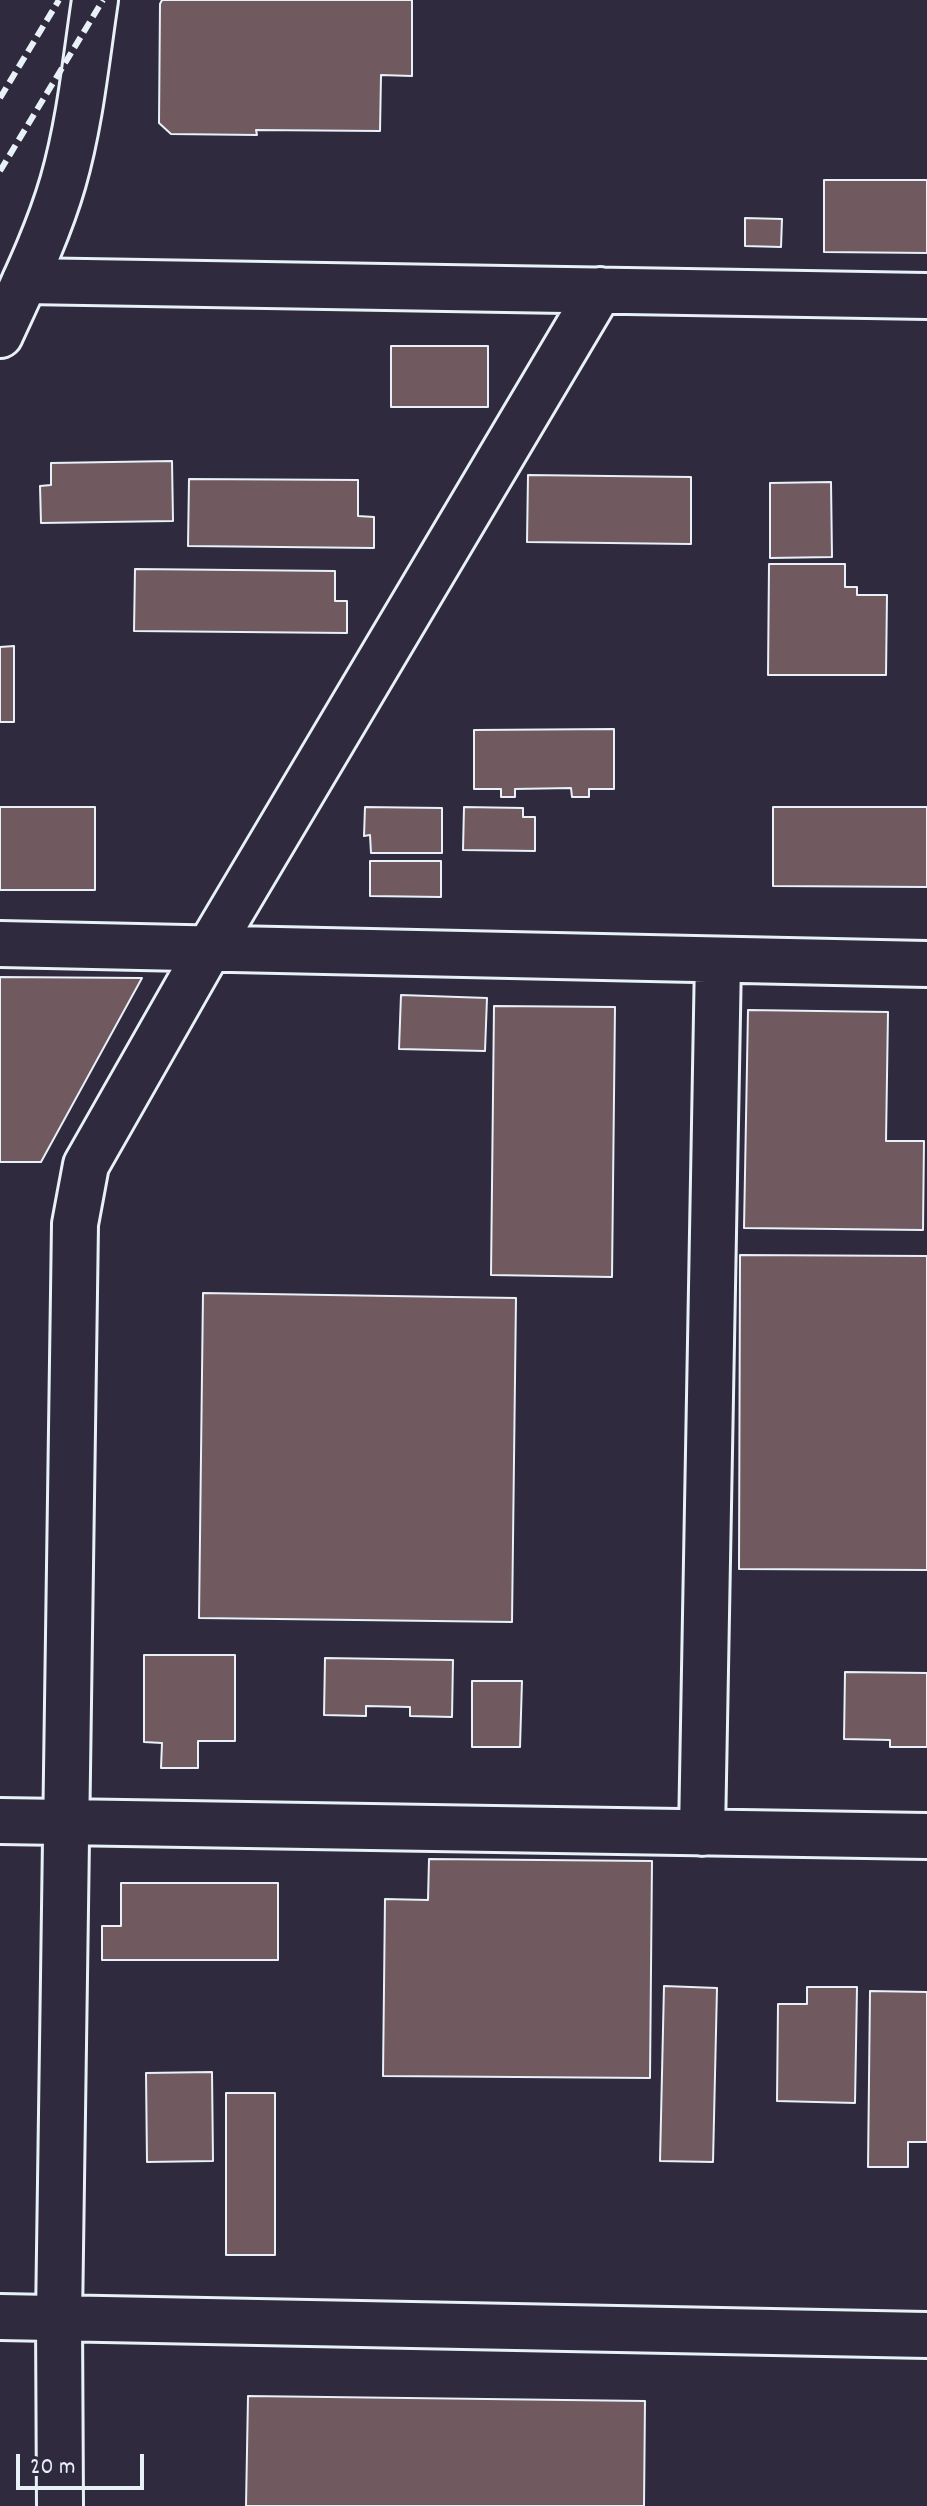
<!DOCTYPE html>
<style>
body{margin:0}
#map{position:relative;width:927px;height:2506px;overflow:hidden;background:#2f2a3d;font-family:Dekko,sans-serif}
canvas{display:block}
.scale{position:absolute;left:16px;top:2454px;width:128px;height:36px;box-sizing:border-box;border:4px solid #e8f1f8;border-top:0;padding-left:10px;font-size:24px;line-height:28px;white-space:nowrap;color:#e8f1f8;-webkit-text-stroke:6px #2f2a3d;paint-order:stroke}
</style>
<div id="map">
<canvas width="927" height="2506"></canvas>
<div class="scale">20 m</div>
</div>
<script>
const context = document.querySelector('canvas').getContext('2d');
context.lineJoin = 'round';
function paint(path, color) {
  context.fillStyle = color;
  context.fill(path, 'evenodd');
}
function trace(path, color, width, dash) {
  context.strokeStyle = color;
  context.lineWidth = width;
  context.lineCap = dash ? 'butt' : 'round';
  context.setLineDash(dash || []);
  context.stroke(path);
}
const building = new Path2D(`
 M162 0H412V76L381 75 380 131 256 130 257 135 171 134 159 123 160 4Z
 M824 180H927V253L824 252Z
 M745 218 782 219 781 247 745 246Z
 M391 346H488V407H391Z
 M172 461 173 521 41 523 40 486 51 485V463Z
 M528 475 691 477V544L527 542Z
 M189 479 358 480V516L374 517V548L188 546Z
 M831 482 832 557 770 558V483Z
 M769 564H845V587H857V595H887L886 675H768Z
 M135 569 335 571V601H347V633L134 631Z
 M14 646V722H0V647Z
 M614 729V789H589V797H572L571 788 515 789V797H501V789H474V730Z
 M0 807H95V890H0Z
 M365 807 442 808V853H371L370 835 364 836Z
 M464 807 523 808V817H535V851L463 850Z
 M773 807H927V887L773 886Z
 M370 861H441V897L370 896Z
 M0 977 142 978 41 1162H0Z
 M401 995 487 998 485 1051 399 1049Z
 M494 1006 615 1007 612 1277 491 1275Z
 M748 1010 888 1012 886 1141H924L923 1230 744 1228Z
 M740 1255 927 1256V1570L739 1569Z
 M203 1293 516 1298 512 1622 199 1618Z
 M144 1655H235V1741H198V1768H161L162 1743 144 1742Z
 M325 1658 453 1660 452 1717 410 1716V1707L366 1706V1716L324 1715Z
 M845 1672 927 1673V1747H890V1740L844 1739Z
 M472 1681H522L520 1747H472Z
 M429 1859 652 1861 650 2078 383 2076 385 1899 428 1900Z
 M121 1883H278V1960H102V1926H121Z
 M664 1986 717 1988 713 2162 660 2161Z
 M807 1987H857L855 2103 777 2101 778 2004H807Z
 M870 1991 927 1992V2142H908V2167H868Z
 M212 2072 213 2161 147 2162 146 2073Z
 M226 2093H275V2255H226Z
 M248 2396 645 2401 644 2506H246Z`);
paint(building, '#70595f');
trace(building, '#e8f1f8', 2);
const minor = new Path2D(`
 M25 281 927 296
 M0 944 927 964
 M0 1821 927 1836
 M702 1833 718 960
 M0 2317 927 2335
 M60 2506 59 2318 75 1224 86 1165 210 947 600 290`);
const major = new Path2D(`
 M0 335C23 285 48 234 63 182 80 123 86 60 95 0`);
trace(minor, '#e8f1f8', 50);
trace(major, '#e8f1f8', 50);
trace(minor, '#2f2a3d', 44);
trace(major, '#2f2a3d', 44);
trace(new Path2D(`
 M0 98 59 0
 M0 171 103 0`), '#e8f1f8', 6, [12, 6]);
</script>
